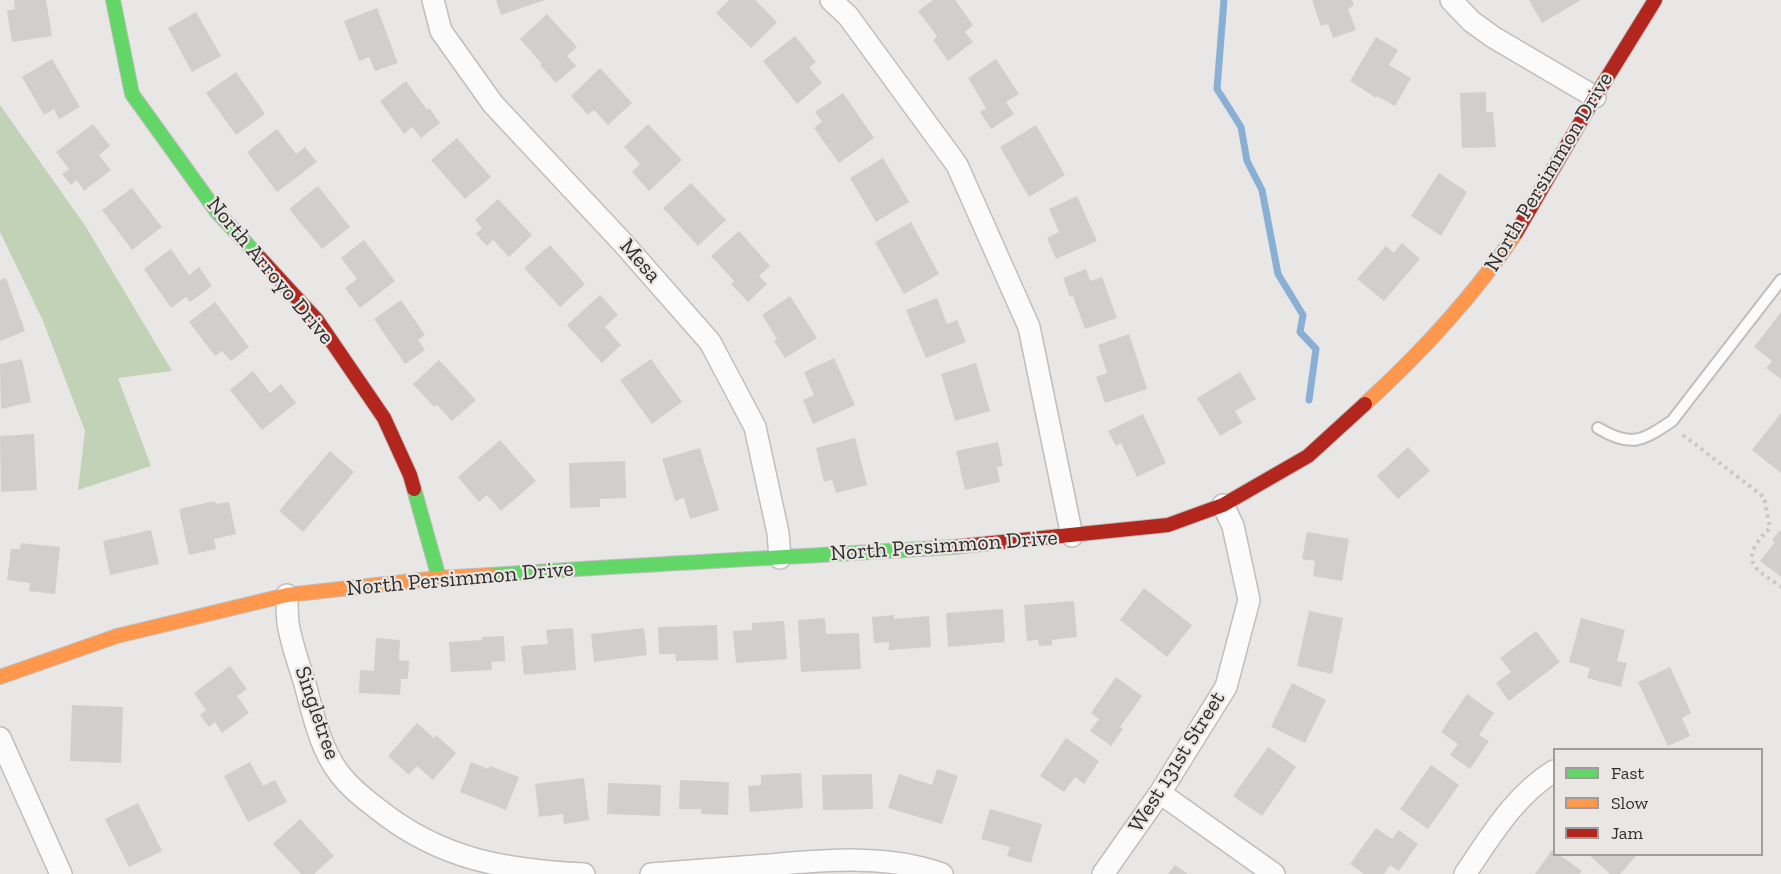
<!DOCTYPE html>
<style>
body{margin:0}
#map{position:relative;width:1781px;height:874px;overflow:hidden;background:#e9e7e5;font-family:"Zilla Slab",serif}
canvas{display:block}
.legend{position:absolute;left:1553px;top:748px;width:210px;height:108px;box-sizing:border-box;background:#eae6e4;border:2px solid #9f9c9b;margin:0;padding:8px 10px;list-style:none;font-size:18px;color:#2f2e2d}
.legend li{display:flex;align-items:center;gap:12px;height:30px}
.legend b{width:30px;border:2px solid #9f9c9b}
</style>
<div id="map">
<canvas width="1781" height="874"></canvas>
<ul class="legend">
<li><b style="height:8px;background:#63d668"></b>Fast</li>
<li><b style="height:8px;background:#ff974d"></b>Slow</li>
<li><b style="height:8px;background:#b3261e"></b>Jam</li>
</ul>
</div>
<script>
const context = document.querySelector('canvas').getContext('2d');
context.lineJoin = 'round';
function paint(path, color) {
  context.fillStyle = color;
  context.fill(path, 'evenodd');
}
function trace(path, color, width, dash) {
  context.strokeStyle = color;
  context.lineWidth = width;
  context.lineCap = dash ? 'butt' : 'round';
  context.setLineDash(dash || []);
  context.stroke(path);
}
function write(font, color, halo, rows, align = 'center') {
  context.font = font + ' "Zilla Slab",serif';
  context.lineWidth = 4.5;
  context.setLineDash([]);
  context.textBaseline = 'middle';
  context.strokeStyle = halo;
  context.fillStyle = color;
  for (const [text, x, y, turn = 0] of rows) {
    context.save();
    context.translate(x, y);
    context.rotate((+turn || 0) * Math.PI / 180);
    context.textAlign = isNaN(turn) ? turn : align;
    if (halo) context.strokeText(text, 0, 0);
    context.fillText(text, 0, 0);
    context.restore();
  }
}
paint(new Path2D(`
 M0 105 86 227 172 371 118 378 151 466 78 490 85 431 43 321 0 232Z`), '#c2d2b7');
trace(new Path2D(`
 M1224 0 1217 89 1241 127 1247 161 1262 190 1278 274 1303 315 1300 332 1316 349 1309 400`), '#89b0d4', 7);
paint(new Path2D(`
 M14 0H46L52 36 12 42 7 11 15 9Z
 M496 0H545L501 15Z
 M729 0H755L777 22 751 48 716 13Z
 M933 0H955L973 25 965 32 973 42 948 61 933 40 937 36 918 11Z
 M1312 0H1352L1354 5 1348 9 1356 30 1333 38 1328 24 1321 26Z
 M1529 0H1581L1542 23Z
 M377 8 398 63 375 71 369 57 359 61 344 21Z
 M196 12 221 56 192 72 168 28Z
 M547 14 577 47 567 56 576 66 556 83 540 65 542 64 520 39Z
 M795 36 816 62 809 67 822 83 797 104 763 61Z
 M1376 37 1398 50 1389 65 1411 78 1395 106 1377 96 1376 98 1350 81Z
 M52 59 80 107 59 119 54 109 44 115 22 77Z
 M996 59 1019 94 1006 102 1014 114 991 129 980 112 986 108 968 78Z
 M600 68 632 103 608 125 594 110 588 115 571 96Z
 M236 72 265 114 236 135 206 93Z
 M406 81 427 110 429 108 440 123 421 138 412 127 404 134 380 101Z
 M1486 92V112H1493L1496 147 1462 148 1460 93Z
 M843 93 874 138 839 163 814 128 822 122 815 112Z
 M93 124 110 146 99 155 111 170 84 191 77 180 71 185 62 174 69 169 56 152Z
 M648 124 682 160 649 191 632 172 640 164 624 147Z
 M1036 125 1065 175 1029 197 1000 147Z
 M277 129 296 154 305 147 317 162 277 192 247 152Z
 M457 138 491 177 465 199 431 160Z
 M883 158 909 202 876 222 850 178Z
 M1439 173 1467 192 1441 236 1411 216Z
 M691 183 726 220 698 246 663 208Z
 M318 186 350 227 322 249 289 209Z
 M132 188 162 227 132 250 102 210Z
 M1077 196 1097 241 1056 259 1047 238 1059 232 1049 209Z
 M498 199 532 235 509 257 493 240 487 246 476 234 482 228 475 220Z
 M911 222 939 274 904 294 875 242Z
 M739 231 770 266 759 276 767 284 748 302 731 284 734 281 711 256Z
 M364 240 395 281 360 308 345 288 357 279 341 258Z
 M1402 243 1420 259 1384 301 1357 279 1386 246 1394 253Z
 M550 245 585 284 560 307 524 268Z
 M171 249 189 275 199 267 212 286 190 302 186 297 171 308 144 269Z
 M1086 269 1090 281 1102 277 1117 318 1085 329 1073 296 1070 297 1063 278Z
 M6 278 25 331 0 341V280Z
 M600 295 618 315 605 327 621 345 602 363 567 325Z
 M790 296 817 338 785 358 774 341 777 339 762 315Z
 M937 298 947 324 957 320 966 342 926 358 906 310Z
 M401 300 425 335 418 340 425 350 405 364 374 319Z
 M215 302 249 347 231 361 222 351 215 356 189 322Z
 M1781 312V379L1766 368 1772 361 1754 347Z
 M1129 334 1147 389 1105 403 1096 377 1107 373 1098 345Z
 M834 358 855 405 813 424 803 400 814 395 804 372Z
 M22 359 31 402 1 409 0 364Z
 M651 359 682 402 652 424 620 380Z
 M439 360 476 400 452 421 437 405 434 407 413 384Z
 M976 363 990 411 955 421 941 374Z
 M253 371 270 393 281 384 296 403 262 430 230 390Z
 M1240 372 1256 399 1235 411 1242 423 1220 436 1197 398Z
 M1781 413V473L1752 450Z
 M1143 414 1166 463 1137 477 1121 443 1116 446 1108 431Z
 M34 434 37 490 1 492 0 436Z
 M855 438 867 485 836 493 832 480 824 482 816 448Z
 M500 440 536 481 501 511 487 495 479 502 458 477Z
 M998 442 1003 466 997 467 1000 482 965 490 956 451Z
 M1408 447 1430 471 1398 499 1377 476Z
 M700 448 719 510 690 519 684 498 675 501 662 459Z
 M330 451 354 472 303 532 279 511Z
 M625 461 626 498 600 499V507L570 508 569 463Z
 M215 501 216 504 229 502 236 534 214 539 216 549 189 555 179 509Z
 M151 530 159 564 110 575 103 541Z
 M1780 530 1781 531V577L1760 561 1775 542 1772 540Z
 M1307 532 1349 539 1342 581 1313 576 1315 561 1302 559Z
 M21 543 60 547 55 594 29 591 30 583 7 580 11 549H20Z
 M1144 588 1192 625 1167 657 1120 620Z
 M1074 601 1077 637 1052 640V645L1039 646 1038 640 1027 641 1024 605Z
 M1003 609 1005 642 948 647 946 613Z
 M1309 611 1343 618 1332 674 1297 666Z
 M894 615V619L929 616 931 647 889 650V642L874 643 872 617Z
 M825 618 826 634 859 633 861 669 801 672 798 620Z
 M1581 618 1625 630 1617 661 1627 663 1621 687 1587 678 1590 668 1569 662Z
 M784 621 787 659 736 663 733 631 752 630V623Z
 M717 625 718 660 676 661 675 654H659L658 627Z
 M573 628 576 670 524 675 521 646 548 644 546 630Z
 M644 628 647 655 594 662 591 634Z
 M1536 631 1560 662 1509 701 1496 683 1511 672 1500 658Z
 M504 636 505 661 491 662 492 670 451 672 449 642 482 640V637Z
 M376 638 400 640 399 660 409 661 408 679H401L400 695 359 693 360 670 374 671Z
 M230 666 247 689 237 696 249 713 222 733 215 722 209 727 200 715 206 710 194 693Z
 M1670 667 1691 713 1682 718 1690 736 1668 746 1638 682Z
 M1116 677 1142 696 1120 727 1123 729 1111 746 1090 731 1099 719 1091 713Z
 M1292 683 1326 700 1305 743 1271 727Z
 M1467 694 1494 713 1479 735 1489 741 1470 769 1450 755 1458 744 1441 732Z
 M72 705 123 707 121 763 70 761Z
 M417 723 434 738 436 735 456 753 433 780 417 766 409 775 388 756Z
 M1066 738 1099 761 1084 784 1075 777 1064 792 1040 776Z
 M1268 747 1296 767 1262 816 1233 796Z
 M250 762 263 786 275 780 287 802 248 822 224 776Z
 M471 762 488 769 490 766 519 777 506 810 460 792Z
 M1431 765 1459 785 1428 829 1400 809Z
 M937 769 958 776 942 824 888 808 899 774 932 785Z
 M801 773 803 808 750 812 748 786 761 785V775Z
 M872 774 873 809 823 810 822 775Z
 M584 778 589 820 564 824 563 814 539 817 535 784Z
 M680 780 729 782 728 815 701 814V809H679Z
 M608 783 661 785 660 816 607 814Z
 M138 803 162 851 129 867 105 819Z
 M990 809 1042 824 1031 863 1007 856 1010 847 981 839Z
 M300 819 334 856 314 874H301L273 844Z
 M1376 828 1392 839 1399 830 1418 844 1399 871 1390 865 1384 874H1364L1350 864Z
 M1552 850 1554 854H1558L1582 871 1579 874H1535Z
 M1588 854H1638L1620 874H1610Z
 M1175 865 1188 874H1168Z`), '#d1cfce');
const lane = new Path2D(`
 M1598 428C1631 448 1642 441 1672 421L1781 280`);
const street = new Path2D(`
 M433 0 441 31 493 104 623 243 710 342 755 427 778 533 780 558
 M831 0 848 16 957 165 1029 327 1072 536
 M1451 0 1471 21 1493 37 1595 97
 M287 595C287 604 287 614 288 623 291 643 299 664 305 684 313 714 320 748 339 773 350 788 365 799 379 810 442 860 506 870 584 874
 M0 738 61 874
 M1160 793 1274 874
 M651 874C690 871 730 868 769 865 826 860 887 854 942 874
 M1103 874 1160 793 1226 687 1249 600 1233 526 1223 505
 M1465 874C1491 836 1514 796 1554 771`);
const fast = new Path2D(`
 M113 0 132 94 217 212 260 258
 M414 489 439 578
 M490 575C644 564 798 557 953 547`);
const slow = new Path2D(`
 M1365 404C1422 352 1473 297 1516 233
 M0 677 117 636 287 595 439 578 490 575`);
const jam = new Path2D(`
 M1516 233 1595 97 1655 0
 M260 258 317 320 384 418 410 475 414 489
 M953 547 1168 525 1223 505 1308 456 1365 404`);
trace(lane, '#c0bebd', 14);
trace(street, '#c0bebd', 24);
trace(fast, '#c0bebd', 16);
trace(slow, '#c0bebd', 16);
trace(jam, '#c0bebd', 16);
trace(new Path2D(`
 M1683 435 1764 497 1770 528C1765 533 1761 537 1757 543 1742 566 1763 573 1781 587`), '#c8c7c7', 4, [3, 4.5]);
trace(lane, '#fcfbfb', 10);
trace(street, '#fcfbfb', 21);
trace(fast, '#63d668', 14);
trace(slow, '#ff974d', 14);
trace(jam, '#b3261e', 14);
write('22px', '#2f2e2d', '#eae6e4', [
 ["North Persimmon Drive",1549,172,-59],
 ["Mesa",640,261,49],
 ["North Arroyo Drive",270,271,50],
 ["North Persimmon Drive",944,546,-4],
 ["North Persimmon Drive",460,579,-5],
 ["Singletree",317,713,71],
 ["West 131st Street",1177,762,-58]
]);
</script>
